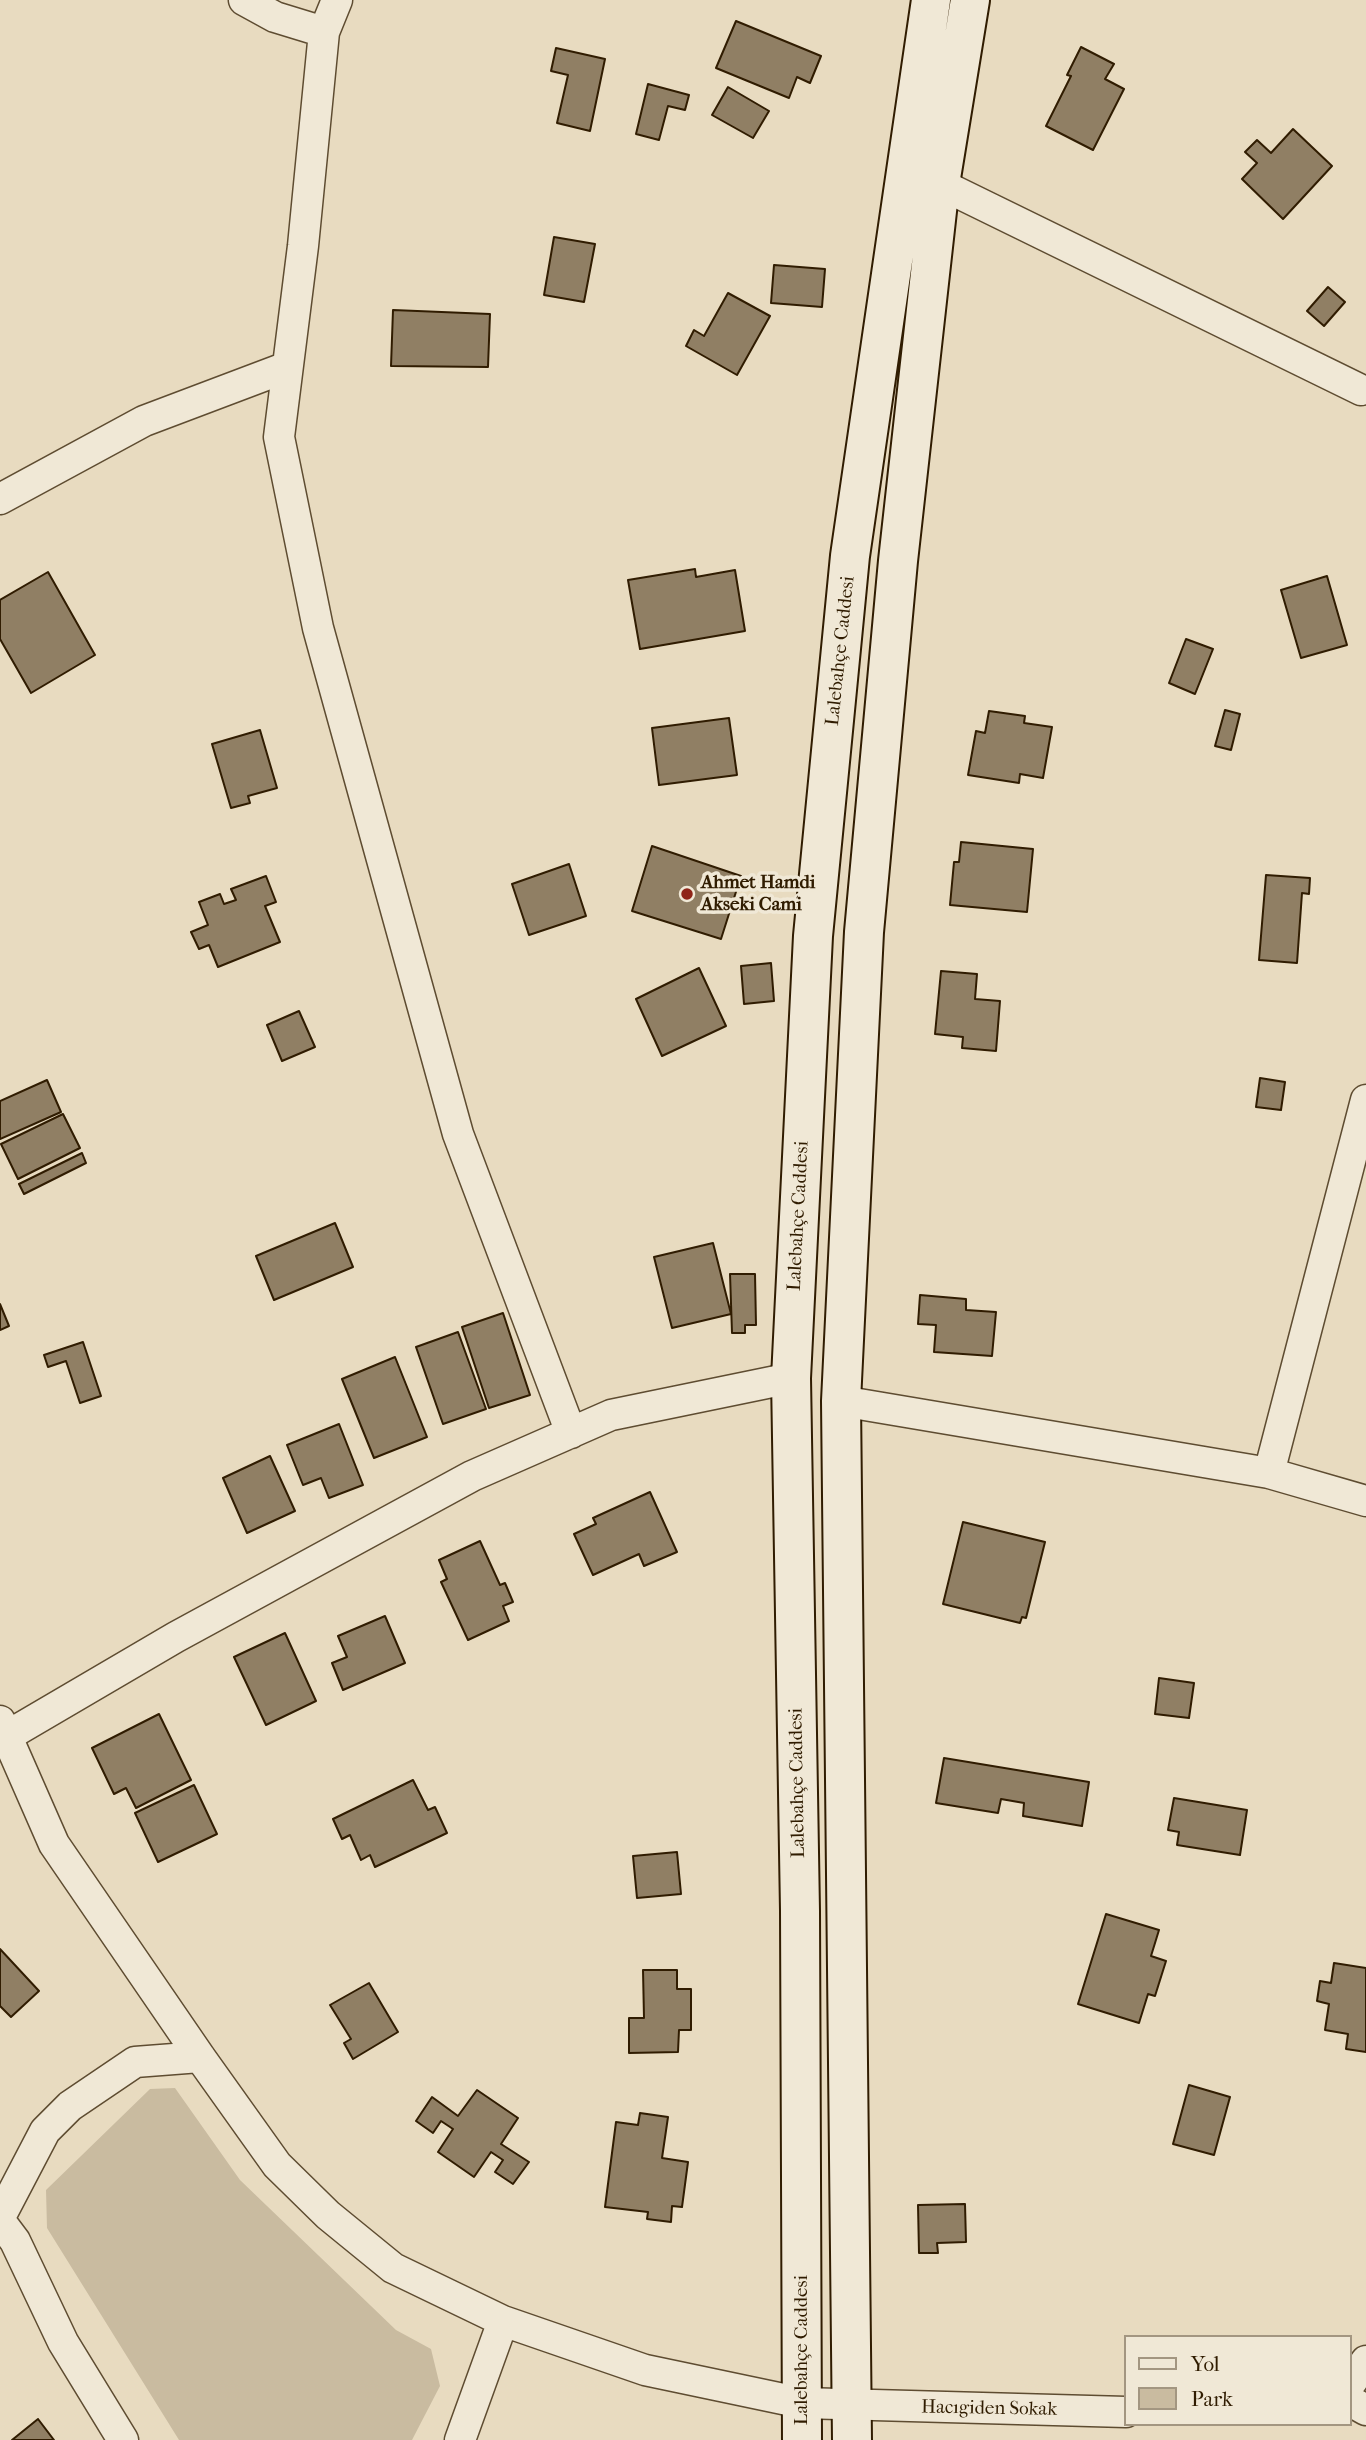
<!DOCTYPE html>
<meta charset="utf-8">
<style>
body{margin:0}
#map{position:relative;width:1366px;height:2440px;overflow:hidden;background:#e8dbc0;font-family:"IM FELL French Canon",serif}
canvas{display:block}
.legend{position:absolute;left:1124px;top:2335px;width:228px;height:91px;box-sizing:border-box;background:#f0e8d6;border:2px solid #a39681;margin:0;padding:9px 12px;list-style:none;font-size:21px;color:#301c01}
.legend li{display:flex;align-items:center;gap:14px;height:35px}
.legend b{width:35px;border:2px solid #a39681}
</style>
<div id="map">
<canvas width="1366" height="2440"></canvas>
<ul class="legend">
<li><b style="height:9px;background:#f0e8d6"></b>Yol</li>
<li><b style="height:19px;background:#c9bba0"></b>Park</li>
</ul>
</div>
<script>
const context = document.querySelector('canvas').getContext('2d');
context.lineJoin = 'round';
function paint(path, color) {
  context.fillStyle = color;
  context.fill(path, 'evenodd');
}
function trace(path, color, width, dash) {
  context.strokeStyle = color;
  context.lineWidth = width;
  context.lineCap = dash ? 'butt' : 'round';
  context.setLineDash(dash || []);
  context.stroke(path);
}
function write(font, color, halo, rows, align = 'center') {
  context.font = font + ' "IM FELL French Canon",serif';
  context.lineWidth = 7;
  context.setLineDash([]);
  context.textBaseline = 'middle';
  context.strokeStyle = halo;
  context.fillStyle = color;
  for (const [text, x, y, turn = 0] of rows) {
    context.save();
    context.translate(x, y);
    context.rotate((+turn || 0) * Math.PI / 180);
    context.textAlign = isNaN(turn) ? turn : align;
    if (halo) context.strokeText(text, 0, 0);
    context.fillText(text, 0, 0);
    context.restore();
  }
}
paint(new Path2D(`
 M175 2088 240 2180 396 2330 431 2349 440 2386 412 2440H179L47 2228 46 2190 150 2089Z`), '#c9bba0');
const building = new Path2D(`
 M736 21 821 56 810 83 797 77 789 98 716 68Z
 M1081 47 1114 64 1105 79 1124 89 1093 150 1046 126 1071 76 1067 75Z
 M556 48 605 59 590 131 557 123 568 75 551 71Z
 M648 84 689 95 685 110 668 106 659 140 636 134Z
 M728 87 769 111 753 138 712 115Z
 M1293 129 1332 166 1283 219 1242 179 1257 163 1245 152 1257 140 1271 153Z
 M554 237 595 244 584 302 544 295Z
 M774 265 825 269 822 307 771 303Z
 M1328 287 1345 302 1324 326 1307 311Z
 M728 293 770 316 737 375 686 346 694 330 704 336Z
 M393 310 490 314 488 367 391 366Z
 M695 569 696 577 735 570 745 631 640 649 628 580Z
 M48 572 95 655 31 693 0 639V600Z
 M1327 576 1347 645 1301 658 1281 590Z
 M1186 639 1213 649 1195 694 1169 683Z
 M1225 710 1240 714 1231 750 1215 746Z
 M989 711 1025 716 1024 723 1052 727 1043 778 1020 774 1019 783 968 775 976 731 985 733Z
 M729 718 737 775 659 785 652 728Z
 M260 730 277 788 248 796 250 803 231 808 212 744Z
 M961 842 1033 849 1027 912 950 905 954 862H959Z
 M652 846 741 876 721 939 632 911Z
 M569 864 586 916 529 935 512 884Z
 M1266 875 1310 878 1309 894 1302 893 1297 963 1259 960Z
 M266 876 276 902 265 906 280 942 218 967 209 945 199 949 191 932 208 925 199 902 220 894 224 904 236 900 231 889Z
 M771 963 774 1001 744 1004 741 966Z
 M699 968 726 1026 662 1056 636 999Z
 M941 971 977 974 975 999 1000 1001 996 1051 962 1048 963 1037 935 1034Z
 M299 1011 315 1047 282 1061 267 1025Z
 M1260 1078 1285 1082 1281 1110 1256 1107Z
 M47 1080 61 1112 0 1139V1101Z
 M63 1114 80 1148 18 1179 1 1144Z
 M82 1153 86 1163 24 1194 19 1184Z
 M335 1223 353 1267 274 1300 256 1256Z
 M713 1243 731 1314 672 1328 654 1257Z
 M730 1274H755L756 1325H745V1333H732Z
 M920 1295 966 1299V1310L996 1312 992 1356 934 1352 936 1325 918 1324Z
 M0 1304 9 1326 0 1330Z
 M503 1313 530 1395 489 1408 462 1327Z
 M458 1332 486 1409 443 1424 416 1347Z
 M83 1342 101 1396 80 1403 66 1361 48 1367 44 1355Z
 M395 1357 427 1437 374 1458 342 1379Z
 M339 1424 363 1485 329 1498 321 1478 303 1485 287 1445Z
 M270 1456 295 1511 247 1533 223 1478Z
 M650 1492 677 1552 644 1566 639 1554 593 1575 574 1534 596 1524 593 1518Z
 M963 1522 1045 1542 1026 1618 1022 1617 1020 1623 943 1604Z
 M480 1541 500 1585 505 1583 513 1602 503 1606 509 1621 468 1640 441 1582 447 1579 439 1560Z
 M385 1616 405 1663 343 1690 332 1663 347 1657 338 1636Z
 M285 1633 316 1701 266 1725 234 1657Z
 M1159 1678 1194 1683 1189 1718 1155 1714Z
 M159 1714 191 1780 136 1808 126 1788 114 1794 92 1748Z
 M944 1758 1089 1782 1082 1826 1023 1816 1024 1803 1001 1799 998 1813 936 1803Z
 M413 1780 428 1810 435 1807 447 1833 375 1867 370 1855 361 1860 350 1835 342 1839 333 1819Z
 M194 1785 217 1834 158 1862 135 1813Z
 M1174 1798 1247 1810 1240 1855 1177 1845 1179 1832 1168 1830Z
 M677 1852 681 1894 637 1898 633 1856Z
 M1106 1914 1159 1930 1151 1956 1166 1961 1155 1996 1148 1994 1139 2023 1078 2004Z
 M0 1949 39 1991 11 2017 0 2006Z
 M1334 1963 1366 1968V2052L1346 2049 1348 2034 1325 2030 1329 2004 1317 2001 1320 1981 1331 1983Z
 M643 1970H677V1989H691V2030H679L678 2052 629 2053V2018H644Z
 M369 1983 398 2032 353 2059 344 2043 351 2039 330 2005Z
 M1189 2085 1230 2097 1214 2155 1173 2144Z
 M477 2090 518 2118 501 2144 529 2162 513 2184 495 2172 503 2160 491 2152 474 2177 438 2152 453 2129 441 2121 433 2133 416 2121 432 2097 458 2116Z
 M640 2113 668 2117 662 2158 688 2162 682 2207 672 2206 671 2222 647 2219 648 2212 605 2207 616 2122 638 2125Z
 M965 2204 966 2242 937 2243 938 2253H919L918 2205Z
 M38 2419 54 2440H12Z`);
paint(building, '#907f64');
trace(building, '#301c01', 2);
const street = new Path2D(`
 M244 0 275 17 324 32 303 246 279 437 318 628 458 1134 571 1433
 M324 32 337 0
 M940 184 1361 390
 M0 499 144 421 287 367
 M841 1401 1269 1473 1366 1501
 M1269 1473 1366 1100
 M0 1721 54 1844 200 2057 277 2165 328 2215 393 2268 503 2321 645 2370 802 2403 1126 2412
 M7 1736 176 1637 472 1476 611 1415 791 1378
 M0 2217 45 2131 70 2106 135 2062 200 2057
 M0 2221 15 2241 63 2342 123 2440
 M1350 2384 1366 2361
 M1350 2401 1366 2410
 M460 2440 503 2321`);
const secondary = new Path2D(`
 M802 2440 800 1911 791 1378 813 936 850 556 931 0
 M852 2440 841 1401 864 932 898 561 940 184 970 0`);
trace(street, '#5e4c31', 33);
trace(secondary, '#301c01', 42);
trace(street, '#f0e8d6', 30);
trace(secondary, '#f0e8d6', 38);
for (const [x, y, r, color] of [
 [687,894,7,"#8f2418"]
]) {
  const dot = new Path2D();
  dot.arc(x, y, r, 0, 2 * Math.PI);
  context.fillStyle = color;
  context.fill(dot);
  trace(dot, '#f0e8d6', 2.5);
}
write('19px', '#301c01', '#f0e8d6', [
 ["Lalebahçe Caddesi",841,651,-84],
 ["Lalebahçe Caddesi",799,1216,-87],
 ["Lalebahçe Caddesi",798,1783,-91],
 ["Lalebahçe Caddesi",802,2350,-90],
 ["Hacıgiden Sokak",989,2409,1]
]);
write('bold 19px', '#301c01', '#f0e8d6', [
 ["Ahmet Hamdi",701,883],
 ["Akseki Cami",701,905]
], 'left');
</script>
